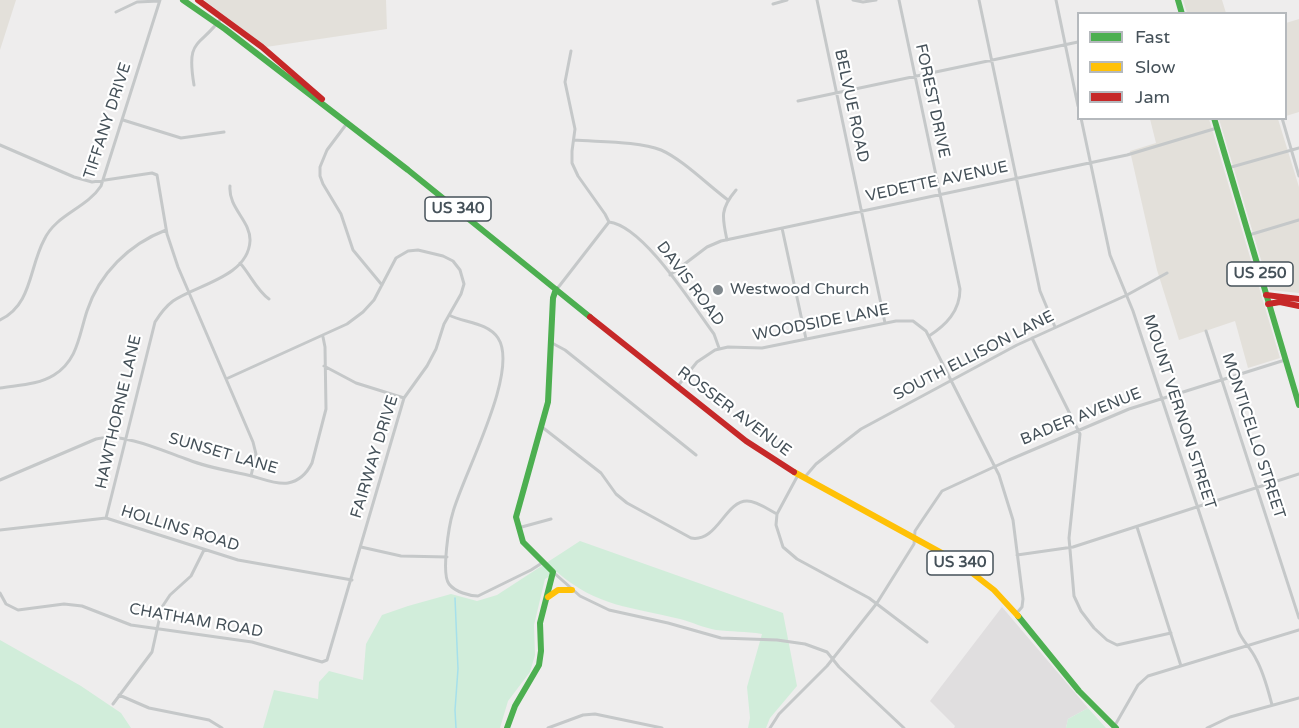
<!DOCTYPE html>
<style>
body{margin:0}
#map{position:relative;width:1299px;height:728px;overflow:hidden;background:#eeeded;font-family:"Varela Round",sans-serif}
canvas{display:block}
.legend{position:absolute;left:1077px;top:12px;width:210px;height:108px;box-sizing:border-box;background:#fff;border:2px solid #b5b9bd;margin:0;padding:8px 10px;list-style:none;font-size:18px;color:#455159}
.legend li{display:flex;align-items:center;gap:12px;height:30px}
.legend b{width:30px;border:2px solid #b5b9bd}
</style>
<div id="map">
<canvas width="1299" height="728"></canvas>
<ul class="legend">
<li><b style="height:8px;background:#4caf50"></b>Fast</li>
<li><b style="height:8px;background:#ffc107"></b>Slow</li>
<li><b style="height:8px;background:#c62828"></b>Jam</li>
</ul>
</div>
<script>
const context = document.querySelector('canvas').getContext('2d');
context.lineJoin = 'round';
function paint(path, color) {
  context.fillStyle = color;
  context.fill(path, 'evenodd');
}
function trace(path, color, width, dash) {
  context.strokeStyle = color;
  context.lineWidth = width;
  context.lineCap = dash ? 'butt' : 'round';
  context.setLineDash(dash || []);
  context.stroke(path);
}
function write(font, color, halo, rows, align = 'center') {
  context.font = font + ' "Varela Round",sans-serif';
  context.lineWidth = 4.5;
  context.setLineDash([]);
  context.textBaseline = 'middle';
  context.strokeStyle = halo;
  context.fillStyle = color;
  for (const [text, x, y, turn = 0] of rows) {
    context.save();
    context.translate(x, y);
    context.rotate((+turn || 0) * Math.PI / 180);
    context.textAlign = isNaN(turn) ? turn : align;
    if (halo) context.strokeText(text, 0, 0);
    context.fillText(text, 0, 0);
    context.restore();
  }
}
paint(new Path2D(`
 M0 0H16L0 50Z
 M204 0H386L387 29 266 47Z
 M1183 0H1222L1226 13H1187Z
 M1299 19V112L1286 116V23Z
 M1150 119H1209L1280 358 1248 368 1235 321 1179 340 1157 270 1130 151 1156 143Z
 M1219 119H1278L1299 187V293L1270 290Z`), '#e3e0da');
paint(new Path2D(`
 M1002 607 1088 708 1068 719 1066 728H954L955 726 930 701Z`), '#e0dedf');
paint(new Path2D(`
 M580 541 783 613 797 686 770 718 766 728H748L750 718 747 687 762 634C746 631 731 632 716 630 704 628 692 622 680 619 632 607 597 607 557 572L545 579 534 625 535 655 530 672 508 701 500 728H263L274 690 318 699 319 682 329 671 363 680 366 644 382 615 408 606 451 594 477 601 497 595Z
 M0 640 81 686 121 713 131 728H0Z
 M1088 708 1106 728H1066L1068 719Z`), '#d1edda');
trace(new Path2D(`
 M455 598 458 669 455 710 456 728`), '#a6e0eb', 1.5);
trace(new Path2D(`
 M817 0 885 323
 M853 0 863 2 876 0
 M899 0 960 289C960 311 946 325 929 336
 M979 0 1040 291 1055 327
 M1056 0 1078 106
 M773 4 787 0
 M116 12 137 2 159 1
 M571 51 565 82 575 129 572 151V163L578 176 605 214 609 222C644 226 693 306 714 334L719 348
 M194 85C186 37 199 49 222 17
 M798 101 1078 42
 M1081 118 1110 255 1133 311 1238 630C1242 641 1251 648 1256 659 1264 673 1268 690 1272 705
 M1282 118 1299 176
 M123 120 181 138 224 132
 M348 122 327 150 320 167V176L323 184 341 214 353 250 382 285
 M574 140C598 142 639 141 661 150 682 159 709 186 728 200
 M0 145 74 177 92 182 152 173 157 175 167 234 178 267 253 442 256 454 251 476
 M1228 168 1299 148
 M782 228 806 339
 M1249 235 1299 220
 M727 240C722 217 720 209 736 190
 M240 263C250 274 257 291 269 299
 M670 275 707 247 721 241 1127 155 1217 128
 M557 289 609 222
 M449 315C464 323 487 322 498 338 520 371 463 475 453 512 449 525 441 574 449 584 455 592 470 596 478 596L531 570 542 563
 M0 320C32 305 29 268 44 240 56 214 86 209 101 186L160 0
 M1206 331 1299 618
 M1032 338 1080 434 1069 538 1074 596 1081 611 1094 628 1107 640 1117 645 1171 633
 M552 343 565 350 696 455
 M324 366 356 383 404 398
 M677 387 697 362 715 350 728 347 762 348 896 321H913L926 331 999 475 1013 520 1023 599 1022 607 1016 614
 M0 388C18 385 38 385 54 375 78 360 79 335 87 311 99 274 129 244 166 230
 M542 427 601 473 616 494 627 503 691 538C717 543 725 501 747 501 757 501 769 510 777 514
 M798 475 777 514 776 525 783 547 797 559 869 598 927 642
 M804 478 816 464 861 429 1017 345 1127 295 1167 273
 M0 480 96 439C124 432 163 451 189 460 209 468 231 471 252 476 263 479 277 485 288 483 299 481 307 473 312 463L326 409 325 347 323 337
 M106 518 155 322C160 314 165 307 173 301 196 285 248 277 250 241 251 221 228 208 230 186
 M1137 527 1181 666
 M518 528 551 519
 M0 530 106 518 238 560 352 580
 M361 547 401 556 447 557
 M1017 555 1073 547 1299 474
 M553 572 580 596 609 610 668 623 721 638 777 640 805 644 827 652 839 667 904 728
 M0 593 6 604 18 610 64 604 82 606 131 625 252 642 322 662 327 660 404 398 427 366 436 349 444 324 461 294 464 284 460 270 453 261 443 256 418 250 408 251 396 258 374 300 363 312 347 324 226 379
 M119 695 149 708 209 720 222 728
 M113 704 152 652 162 607 170 595 191 576 204 550
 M1114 727 1138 685 1148 676 1299 630
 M548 728 583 715 595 714 662 728
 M770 728 779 714 827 666 877 603 914 544 915 531 923 519 942 491 1009 460 1129 409 1285 360
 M1207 728 1230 717 1299 698`), '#c5c8c9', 3);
trace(new Path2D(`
 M183 0 225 29 408 170 590 317
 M1178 0 1182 14
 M1214 118 1299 405
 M1018 616 1079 691 1116 728
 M507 728 515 706 539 665 541 651 540 623 553 572 523 542 516 517 548 402 553 298 556 289`), '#4caf50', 6);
trace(new Path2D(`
 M794 472 958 562 994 590 1018 616
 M548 597 558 590H572`), '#ffc107', 6);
trace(new Path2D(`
 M198 0 262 47 322 99
 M1266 295 1299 299
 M1268 304 1280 302 1299 306
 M590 317 746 441 794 472`), '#c62828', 6);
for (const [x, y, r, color] of [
 [718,290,6,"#80888d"]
]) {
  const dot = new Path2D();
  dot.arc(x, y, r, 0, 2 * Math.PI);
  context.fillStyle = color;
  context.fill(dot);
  trace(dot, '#fff', 2);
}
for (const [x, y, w] of [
 [458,209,66],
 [1260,274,66],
 [960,563,66]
]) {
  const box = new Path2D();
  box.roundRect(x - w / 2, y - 12, w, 24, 4.5);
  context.fillStyle = '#fff';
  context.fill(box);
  trace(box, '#455159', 1.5);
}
write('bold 15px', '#455159', null, [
 ["US 340",458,209],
 ["US 250",1260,274],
 ["US 340",960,563]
]);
write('16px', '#455159', '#fff', [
 ["FOREST DRIVE",932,101,78],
 ["BELVUE ROAD",851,106,78],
 ["TIFFANY DRIVE",108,121,-72],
 ["VEDETTE AVENUE",937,182,-12],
 ["DAVIS ROAD",690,284,53],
 ["WOODSIDE LANE",821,323,-11],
 ["SOUTH ELLISON LANE",974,356,-27],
 ["HAWTHORNE LANE",119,412,-77],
 ["ROSSER AVENUE",734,412,37],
 ["MOUNT VERNON STREET",1179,412,72],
 ["BADER AVENUE",1081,417,-22],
 ["MONTICELLO STREET",1253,436,72],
 ["SUNSET LANE",223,454,16],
 ["FAIRWAY DRIVE",375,457,-73],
 ["HOLLINS ROAD",180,529,17],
 ["CHATHAM ROAD",196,621,10]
]);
write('16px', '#455159', '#fff', [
 ["Westwood Church",730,290]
], 'left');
</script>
